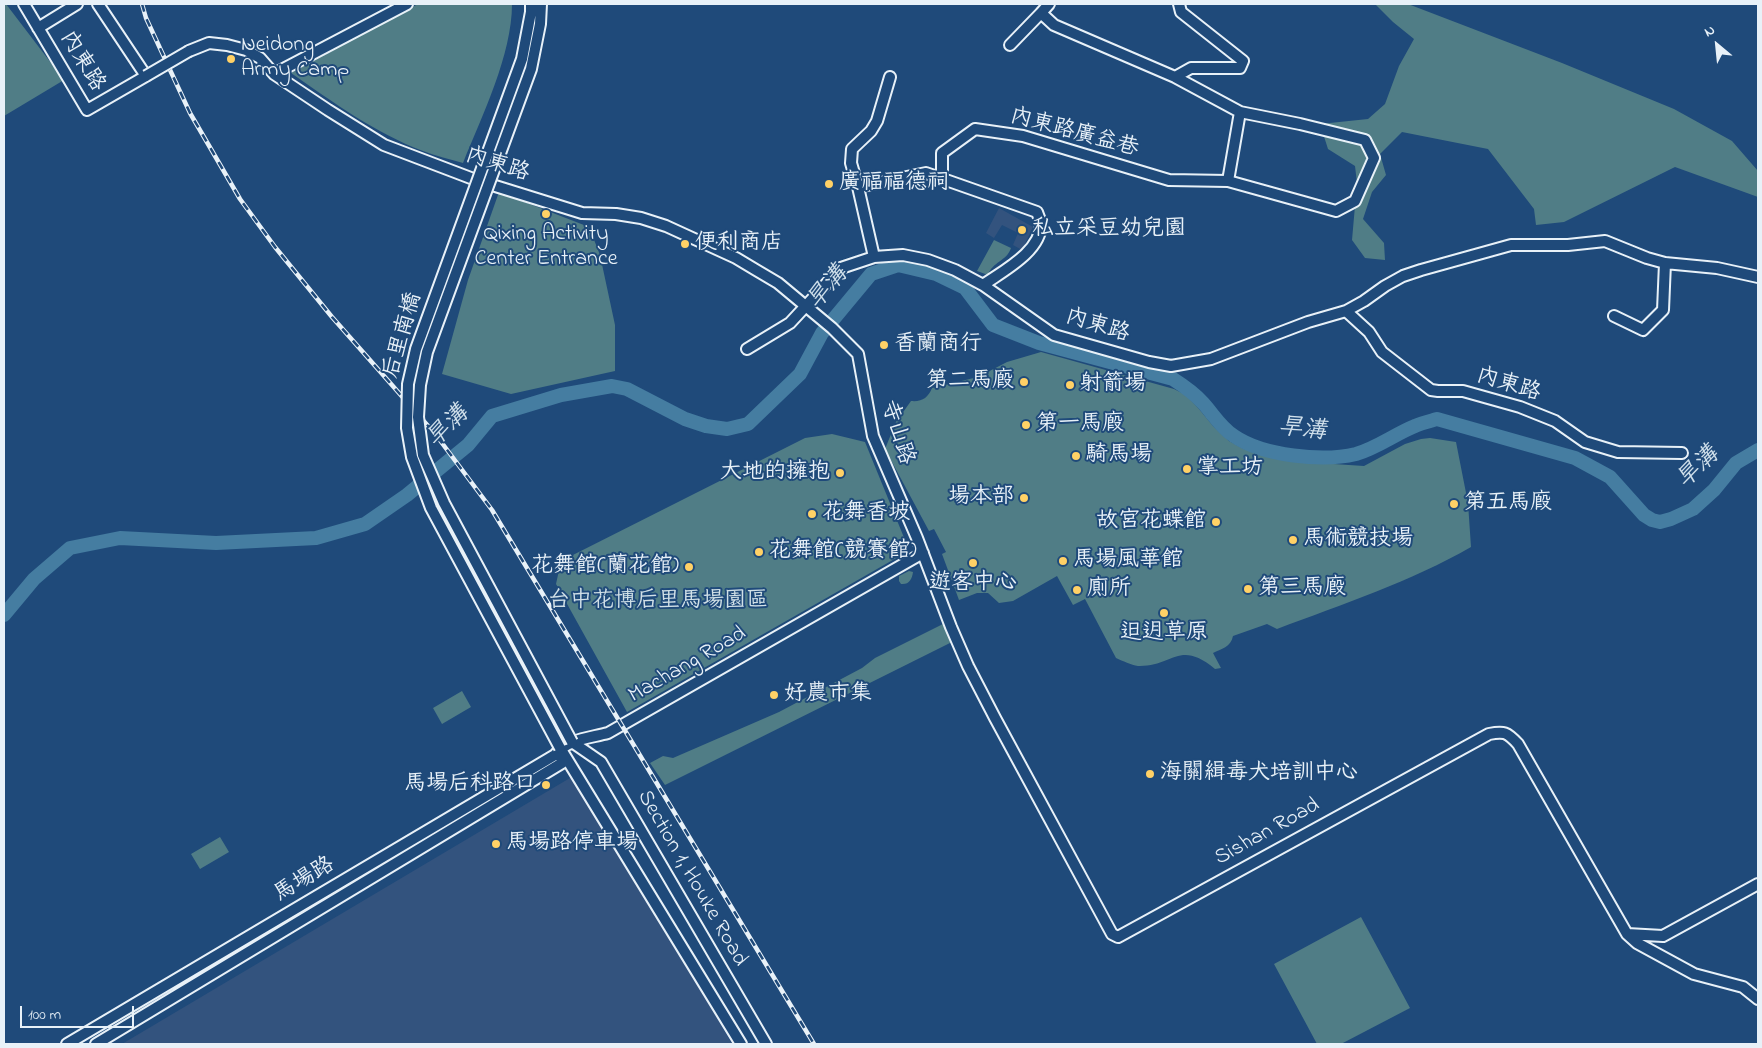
<!DOCTYPE html>
<meta charset="utf-8">
<style>
body{margin:0}
#map{position:relative;width:1762px;height:1048px;overflow:hidden;background:#1f4a7a;font-family:"Indie Flower",sans-serif}
canvas{display:block}
.frame{position:absolute;inset:0;border:5px solid #e8f1f8;pointer-events:none}
.north{position:absolute;left:1692px;top:20px;width:50px;height:50px;-webkit-text-stroke:4px #1f4a7a;paint-order:stroke;rotate:332deg;font-size:14px;font-weight:700;line-height:20px;text-align:center;color:#e8f1f8}
.north::after{content:'';display:block;margin:auto;width:18px;height:22px;background:#e8f1f8;clip-path:polygon(50% 0,100% 100%,50% 72%,0 100%)}
.scale{position:absolute;left:20px;top:1006px;width:114px;height:22px;box-sizing:border-box;border:2px solid #e8f1f8;border-top:0;padding-left:6px;font-size:15px;line-height:18px;white-space:nowrap;color:#e8f1f8;-webkit-text-stroke:4px #1f4a7a;paint-order:stroke}
</style>
<div id="map">
<canvas width="1762" height="1048"></canvas>
<div class="frame"></div>
<div class="north">N</div>
<div class="scale">100 m</div>
</div>
<script>
const context = document.querySelector('canvas').getContext('2d');
context.lineJoin = 'round';
function paint(path, color) {
  context.fillStyle = color;
  context.fill(path, 'evenodd');
}
function trace(path, color, width, dash) {
  context.strokeStyle = color;
  context.lineWidth = width;
  context.lineCap = dash ? 'butt' : 'round';
  context.setLineDash(dash || []);
  context.stroke(path);
}
function write(font, color, halo, rows, align = 'center') {
  context.font = font + ' "Indie Flower","LXGW WenKai TC",sans-serif';
  context.lineWidth = 4;
  context.setLineDash([]);
  context.textBaseline = 'middle';
  context.strokeStyle = halo;
  context.fillStyle = color;
  for (const [text, x, y, turn = 0] of rows) {
    context.save();
    context.translate(x, y);
    context.rotate((+turn || 0) * Math.PI / 180);
    context.textAlign = isNaN(turn) ? turn : align;
    if (halo) context.strokeText(text, 0, 0);
    context.fillText(text, 0, 0);
    context.restore();
  }
}
paint(new Path2D(`
 M999 208 1033 227 1022 250 1013 245 1018 233 1002 225 994 238 986 233Z
 M575 775 582 776 587 780 643 877 661 922 732 1044H122Z`), '#33537e');
paint(new Path2D(`
 M4 4H6L64 80 4 116Z
 M418 4H512C512 55 482 116 463 163 450 159 436 156 423 151 375 133 333 102 291 73Z
 M1375 4H1408L1562 63 1674 109 1732 141 1758 171V197L1675 167 1564 222 1536 225 1534 209 1488 149 1402 132 1380 154 1386 175 1372 192 1363 219 1384 243 1385 260 1365 258 1352 240 1357 183 1355 166 1328 149 1320 124 1368 119 1385 104 1399 66 1414 39 1393 22Z
 M499 192 589 227 600 255 615 325V371L511 394 442 374 468 280Z
 M994 240 1011 248C1007 261 992 262 988 275L977 271Z
 M1041 352 1174 389 1186 395 1199 409 1213 426 1229 441 1244 449 1288 461 1364 466 1405 444 1421 439 1430 438 1456 442 1468 503 1471 547C1410 582 1343 604 1277 629L1267 624 1233 636C1231 647 1221 649 1213 653L1221 668 1215 669C1179 639 1173 667 1138 666 1131 665 1123 661 1116 658L1085 599 1073 605 1057 576 1013 601 999 603 988 593H977L959 600 942 554 946 552 934 529 929 531 885 449 896 422 911 401C922 402 928 398 932 388L978 377 1007 362Z
 M832 434 865 442 905 540 898 557 627 712 556 584 561 561 805 438Z
 M909 571 913 572C912 579 909 585 901 584L899 581V576Z
 M943 624 952 642 665 785 650 763 663 756 673 758 779 712 862 668 875 658Z
 M462 691 471 707 442 724 433 708Z
 M220 837 229 852 200 869 191 854Z
 M1361 917 1410 1008 1341 1044H1317L1274 964Z`), '#507d86');
trace(new Path2D(`
 M4 615 34 579 70 548 120 538 216 543 316 538 365 524 407 495 468 445 492 416 561 395 612 386 627 389 685 419 706 426 727 429 748 424 800 374 822 333 871 274 898 265 936 274 965 288 993 325 1039 343 1173 379C1184 386 1194 393 1203 403 1213 414 1221 428 1234 436 1263 456 1323 462 1356 454 1377 448 1395 434 1415 426 1421 423 1430 421 1437 419L1575 458 1610 477 1644 515 1652 520 1660 522 1671 519 1693 509 1714 490 1736 463 1758 450`), '#457da1', 14);
const minor = new Path2D(`
 M24 4 87 110 146 76 98 4
 M38 28 77 4
 M1010 45 1041 13
 M189 51 209 43 227 45 246 50 260 58 274 74 328 110 384 145 476 180 582 213 616 214 641 218 666 226 736 258 756 270 778 283 832 328 858 354 873 436 917 538 951 627 968 666 995 718 1112 934 1118 937 1489 734C1504 731 1507 732 1518 744L1627 934 1637 943 1694 974 1743 987 1758 999
 M274 74 407 4
 M1175 77 1191 68H1240L1243 61 1181 12 1179 4
 M942 178V153L975 129 1023 136 1169 180 1228 181 1336 211 1355 201 1374 158 1365 140 1300 124 1240 112 1175 77 1054 25 1041 13 1049 4
 M1228 181 1240 112
 M858 187 926 173 1037 212C1038 215 1040 220 1041 223 1042 251 1003 271 983 285
 M874 257 858 187 851 163 852 149 871 131 877 121 890 77
 M1346 311 1369 332 1382 352 1431 390 1438 391H1463L1520 407 1555 421 1585 442 1618 452 1682 453
 M1614 316 1643 330 1663 310 1665 263
 M747 349 790 323 841 268 874 257 903 255 928 260 955 270 983 285 1054 335 1149 362 1171 366 1211 359 1308 322 1346 311 1364 301 1385 286 1403 276 1421 270 1511 245H1568L1605 241 1647 258 1665 263 1717 268 1758 277
 M572 742 601 762 766 1044
 M562 751 741 1044
 M1627 934 1663 936 1758 884
 M67 1044 555 755C567 739 590 738 608 733L923 553
 M96 1044 562 763 560 748`);
trace(minor, '#e8f1f8', 14);
trace(minor, '#1f4a7a', 10);
const rail = new Path2D(`
 M142 4 146 18 190 113 240 199 275 247 332 317 436 435 492 510 814 1044`);
trace(rail, '#e8f1f8', 4.5);
trace(rail, '#1f4a7a', 2.5, [8]);
const minorBridge = new Path2D(`
 M531 4V12L522 59 416 349 408 384 407 428 412 457 431 508 560 748
 M541 4 540 24 531 69 427 352 420 385 418 417 423 455 444 503 572 742
 M146 76 189 51`);
trace(minorBridge, '#e8f1f8', 14, []);
trace(minorBridge, '#1f4a7a', 10);
for (const [x, y, r, color] of [
 [231,59,5,"#ffd166"],
 [829,184,5,"#ffd166"],
 [546,214,5,"#ffd166"],
 [1022,230,5,"#ffd166"],
 [685,244,5,"#ffd166"],
 [884,345,5,"#ffd166"],
 [1024,382,5,"#ffd166"],
 [1070,385,5,"#ffd166"],
 [1026,425,5,"#ffd166"],
 [1076,456,5,"#ffd166"],
 [1187,469,5,"#ffd166"],
 [840,473,5,"#ffd166"],
 [1024,498,5,"#ffd166"],
 [1454,504,5,"#ffd166"],
 [812,514,5,"#ffd166"],
 [1216,522,5,"#ffd166"],
 [1293,540,5,"#ffd166"],
 [759,552,5,"#ffd166"],
 [1063,561,5,"#ffd166"],
 [973,563,5,"#ffd166"],
 [689,567,5,"#ffd166"],
 [1248,589,5,"#ffd166"],
 [1077,590,5,"#ffd166"],
 [1164,613,5,"#ffd166"],
 [774,695,5,"#ffd166"],
 [1150,774,5,"#ffd166"],
 [546,785,5,"#ffd166"],
 [496,844,5,"#ffd166"]
]) {
  const dot = new Path2D();
  dot.arc(x, y, r, 0, 2 * Math.PI);
  context.fillStyle = color;
  context.fill(dot);
  trace(dot, '#1f4a7a', 2);
}
write('22px', '#e8f1f8', '#1f4a7a', [
 ["Neidong",241,46],
 ["Army Camp",241,71],
 ["廣福福德祠",839,184],
 ["私立采豆幼兒園",1032,230],
 ["Qixing Activity",546,235,"center"],
 ["Center Entrance",546,260,"center"],
 ["便利商店",695,244],
 ["香蘭商行",894,345],
 ["第二馬廄",1014,382,"right"],
 ["射箭場",1080,385],
 ["第一馬廄",1036,425],
 ["騎馬場",1086,456],
 ["掌工坊",1197,469],
 ["大地的擁抱",830,473,"right"],
 ["場本部",1014,498,"right"],
 ["第五馬廄",1464,504],
 ["花舞香坡",822,514],
 ["故宮花蝶館",1206,522,"right"],
 ["馬術競技場",1303,540],
 ["花舞館(競賽館)",769,552],
 ["馬場風華館",1073,561],
 ["花舞館(蘭花館)",679,567,"right"],
 ["遊客中心",973,584,"center"],
 ["第三馬廄",1258,589],
 ["廁所",1087,590],
 ["𨑨迌草原",1164,634,"center"],
 ["好農市集",784,695],
 ["海關緝毒犬培訓中心",1160,774],
 ["馬場后科路口",536,785,"right"],
 ["馬場路停車場",506,844]
], 'left');
write('22px', '#e8f1f8', '#1f4a7a', [
 ["內東路",81,62,59],
 ["內東路廣益巷",1074,134,15],
 ["內東路",497,166,18],
 ["內東路",1097,327,17],
 ["后里南橋",404,336,-74],
 ["內東路",1508,386,17],
 ["寺山路",896,433,73],
 ["Machang Road",688,666,-30],
 ["Sishan Road",1268,833,-29],
 ["Section 1, Houke Road",691,879,60],
 ["馬場路",305,881,-31]
]);
write('22px', '#d1e0e7', '#1f4a7a', [
 ["台中花博后里馬場園區",658,602]
]);
write('italic 24px', '#d0e0eb', '#1f4a7a', [
 ["旱溝",829,289,-50],
 ["旱溝",449,428,-45],
 ["旱溝",1302,431,6],
 ["旱溝",1699,469,-44]
]);
</script>
